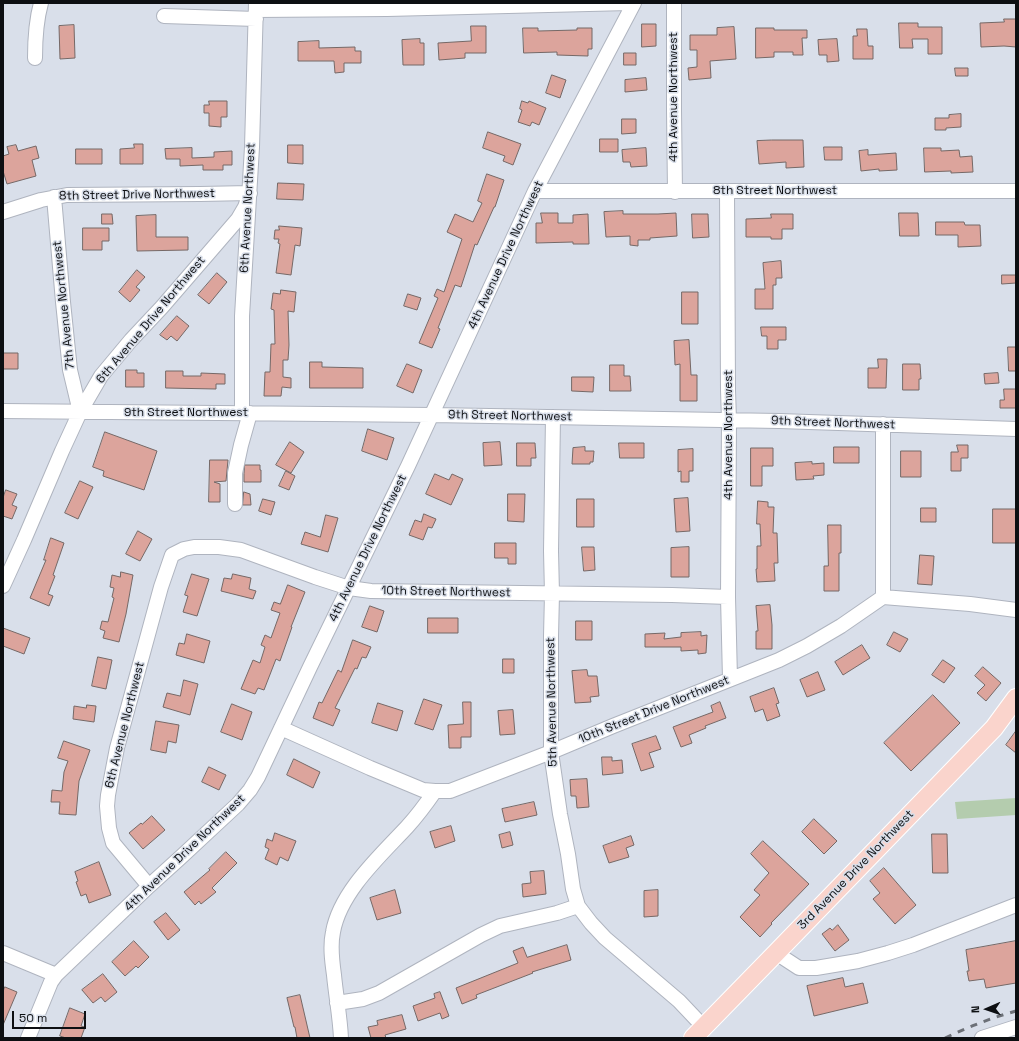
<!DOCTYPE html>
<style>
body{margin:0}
#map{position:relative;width:1019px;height:1041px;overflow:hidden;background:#d9dfea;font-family:"Space Grotesk",sans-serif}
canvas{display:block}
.frame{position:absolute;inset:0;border:4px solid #0d0f12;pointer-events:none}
.north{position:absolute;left:967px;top:989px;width:40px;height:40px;-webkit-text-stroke:3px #d9dfea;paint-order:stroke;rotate:268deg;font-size:11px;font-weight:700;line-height:16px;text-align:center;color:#0d0f12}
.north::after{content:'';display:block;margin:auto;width:14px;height:18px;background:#0d0f12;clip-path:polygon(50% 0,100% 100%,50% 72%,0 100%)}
.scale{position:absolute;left:12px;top:1011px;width:74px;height:18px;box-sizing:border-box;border:2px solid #0d0f12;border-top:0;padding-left:5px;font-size:12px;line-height:14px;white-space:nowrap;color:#0d0f12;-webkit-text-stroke:3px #d9dfea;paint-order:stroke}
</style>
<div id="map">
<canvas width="1019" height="1041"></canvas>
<div class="frame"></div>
<div class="north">N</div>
<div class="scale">50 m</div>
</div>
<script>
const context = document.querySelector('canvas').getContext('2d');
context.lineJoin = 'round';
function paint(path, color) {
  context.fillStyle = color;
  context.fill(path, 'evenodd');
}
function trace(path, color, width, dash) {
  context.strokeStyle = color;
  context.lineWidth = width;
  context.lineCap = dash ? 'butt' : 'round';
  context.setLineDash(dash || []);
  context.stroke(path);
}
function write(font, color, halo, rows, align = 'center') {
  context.font = font + ' "Space Grotesk",sans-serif';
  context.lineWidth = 3;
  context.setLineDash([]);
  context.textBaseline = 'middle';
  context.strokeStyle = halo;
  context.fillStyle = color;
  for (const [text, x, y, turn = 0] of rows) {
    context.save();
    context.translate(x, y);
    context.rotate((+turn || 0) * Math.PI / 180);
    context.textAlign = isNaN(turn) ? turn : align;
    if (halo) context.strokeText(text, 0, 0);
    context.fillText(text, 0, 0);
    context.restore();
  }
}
paint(new Path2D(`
 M1016 798V815L957 819 955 802Z`), '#b4ccae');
const building = new Path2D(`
 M1004 19H1016V47L1004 46 981 47 980 23 1004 22Z
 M899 23H918V27H942V54H928V39H912L913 48H900Z
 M642 24H656V46L642 47Z
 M74 25 75 58 60 59 59 26Z
 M471 26H486V53H465V58L439 60 438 43 471 41Z
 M734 27 736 59 710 61 711 78 689 80 688 68 697 67V50H690V35H717V28Z
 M523 28H538V31L577 30V28H592V49H588V56L557 55V52L524 53Z
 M756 28H774V30H807V38H802L803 55H793V52H774V57L756 58Z
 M857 29H867L868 46H873V59H853V36H857Z
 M420 39V43H424V65H403L402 40Z
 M837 39 839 61 827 62V55H819L818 40Z
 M319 41V48L355 47V51H361V63H344V72L335 73 334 61H298V42Z
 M624 53H636V65H624Z
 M955 68H968V76H956Z
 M552 75 566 80 560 98 546 93Z
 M646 78 647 90 625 92V80Z
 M209 101H227V117H221V127L209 126V113H204V105H209Z
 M522 101 528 103 529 101 546 108 539 125 532 122 530 126 518 122 522 110 520 109Z
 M961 114V127L946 128V130H935V118H949V115Z
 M622 119H636V133L622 134Z
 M488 132 521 144 513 165 503 161 505 156 483 148Z
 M600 139H618V152H600Z
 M772 140H803L804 167 786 168V162L759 164 757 141Z
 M134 144H143V164H120V149L134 148Z
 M16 145 18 151 36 146 39 158 32 160 36 176 7 184 3 171V156L9 154 7 147Z
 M288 145H303V164L288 163Z
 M824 147H842V160H825Z
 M192 148V158L214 157V152L232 151V165H223V170H203V165L180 166V159H166L165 149Z
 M646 148 647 166 631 167 630 162H623L622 150Z
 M924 148H941V151L959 150 960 157 972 156 973 172 951 173V171L925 172Z
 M76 149H102V164H76Z
 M868 150V155L896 153 897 170 879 171V169L861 171 859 151Z
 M487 174 504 180 495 207H494L477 245 475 244 461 287 455 285 438 328 440 329 432 348 419 343 438 298 434 296 437 289 444 292 462 239 447 232 455 214 473 222 482 203 478 201Z
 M278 183 304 184 303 200 277 199Z
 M623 211V214H658L676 213 677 236 650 238V240H638V246L630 245V236L606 237 604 212Z
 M541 213H558V223H573V215L588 214 589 244H573V242L536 243V223H542Z
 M899 213H918L919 236H900Z
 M102 214H112L113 224H102Z
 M692 214H708L709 237 693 238Z
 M771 214H793V229H782V239H771V237H746V219L771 218Z
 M156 215V237H188V250L137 251 136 216Z
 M936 222H964L965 225H980L981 246 958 247V235H936Z
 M279 226 302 228 300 246 295 245 291 275 276 273 280 244 278 243 279 239H274L275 230H279Z
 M83 228H109V241H102V250H83Z
 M781 261 782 278H776V285H773V309H755V289H765L763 263Z
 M137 270 145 277 136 287 140 290 130 302 119 292Z
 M217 273 227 282 209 304 198 295Z
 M1002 275H1016V283L1002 284Z
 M281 290 296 292 294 312 288 311 289 345 288 360H283V377L291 378V388L282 387 281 396H264L265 372H270L271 344H275L274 310 271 309 273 293 280 294Z
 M682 292H698V324H682Z
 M408 294 421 298 417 310 404 306Z
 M177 316 189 326 177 341 171 336 167 340 160 335Z
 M761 327H786V340H778V349H767V336H762Z
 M689 340 691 375H697V401H680V364L675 365 674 341Z
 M1008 347H1016V371H1009Z
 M3 353H18V369H3Z
 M878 359H887L886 388H868V368H878Z
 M310 362H322V367L363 368V388H310Z
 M407 364 422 370 413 393 397 386Z
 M903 364H920L921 379H919V390H903Z
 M610 365H624V376H630L631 391H610Z
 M126 370H137V373H144V387H126Z
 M166 371H183V376H201V373L225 374V384H216V389L166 388Z
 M998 373 999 383 985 384 984 374Z
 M572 377H594L593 392 572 391Z
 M1004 389H1016V408H1000V400H1004Z
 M368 429 394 438 387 460 362 451Z
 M105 432 157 451 144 490 103 476 104 471 93 467Z
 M290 442 304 452 291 473 276 465Z
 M500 442 502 465 484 466 483 443Z
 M517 443H535L536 458H531V466H517Z
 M619 443H644V458H620Z
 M957 445H968V458H961V471H951V452H958Z
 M585 447V451H594L593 462H590V464H572L573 448Z
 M834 447H859V463H834Z
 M751 448H773V466H762V486H751Z
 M693 449V471H689V482H681V471L678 472V450Z
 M901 451H921V477H901Z
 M210 460H228L226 481 214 482 220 484V502H209Z
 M812 462V464L824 463V475L813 476 814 479 796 480 795 463Z
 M245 465H260V470H261V482H244V474Z
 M286 471 295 476 289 490 279 486Z
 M435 474 449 480 452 474 463 479 451 505 426 494Z
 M80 481 93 487 78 519 65 513Z
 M6 490 17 494 12 505 17 507 12 519 3 516V498Z
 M244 492 250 494 251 505H243Z
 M508 494H525L524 522 508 521Z
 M688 498 690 531 676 532 674 499Z
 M263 499 275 502 271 515 259 511Z
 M577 499H594V527H577Z
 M758 501 768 502V507H774L773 533H777L778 563H774L775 581 757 582 756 569H757V546H761L760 524H757Z
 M921 508H936V522H921Z
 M993 509H1016V543H993Z
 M424 514 436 519 432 528 428 527 423 540 409 535 415 520 421 522Z
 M326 515 338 518 328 552 301 544 305 532 320 537Z
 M828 525H841V553H839V591H824V566H828Z
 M138 531 152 539 140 561 126 554Z
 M51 538 64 543 53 575 55 576 48 594 53 596 49 606 30 598 46 560H44Z
 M495 543H516V564H508V558H495Z
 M582 547H594L595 570 584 571Z
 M689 547V577H671V548Z
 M920 555 934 556 932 585 918 584Z
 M121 572 133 575 126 614 119 642 103 638 105 631 100 629 102 621 108 622 114 598 112 597 114 588 110 587 112 575 120 577Z
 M192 574 209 579 197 616 183 612 188 596 185 595Z
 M233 574 251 578 249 589 256 591 253 599 221 591 224 578 231 579Z
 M288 585 305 592 291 627H292L280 661 276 659 264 690 258 688 255 694 241 689 253 660 260 663 265 647 261 645 265 635 271 638 280 613 271 610 274 602 280 604Z
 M770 605 772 625V649H756V631H758L756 606Z
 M370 606 384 611 377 632 362 627Z
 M428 618H458V633H428Z
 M576 621H592V640H576Z
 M3 628 30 638 24 654 3 646Z
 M701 632V636L707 635 706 653 698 654V650L681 651V647H645V634L665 633 664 639 681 637V633Z
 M894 632 908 639 900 652 887 645Z
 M187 634 210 641 204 663 176 655 179 643 184 644Z
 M353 640 371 647 366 658 362 657 357 669 355 668 335 708 340 710 333 726 313 718 319 702 322 703 338 670 341 672Z
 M862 645 870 658 843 675 835 662Z
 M98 657 112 660 106 689 92 686Z
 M503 659H514V673H503Z
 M943 660 955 668 944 683 932 675Z
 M983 667 1001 683 986 701 977 693 985 685 975 676Z
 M587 670 588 676H597L599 696 590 697 591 702 575 703 572 671Z
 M818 672 825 690 807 697 800 680Z
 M184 680 198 684 190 715 163 707 167 693 180 696Z
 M774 688 779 703 776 704 780 716 767 721 763 709 755 712 750 697Z
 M933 695 960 723 911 771 884 743Z
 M424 699 442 705 433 730 415 724Z
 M463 702H471V737H461V748H449L448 725 463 724Z
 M720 702 726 718 705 726 706 728 689 735 692 743 681 747 673 727 713 712 711 706Z
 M378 703 403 711 397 731 372 723Z
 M232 704 252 712 242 740 221 732Z
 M87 705 96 706 94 722 73 719 74 706 86 708Z
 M513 710 515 734 500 735 498 711Z
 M156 721 179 725 176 743 168 741 166 753 151 750Z
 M1016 731V753L1006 745Z
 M656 736 661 749 649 753 654 767 641 771 632 744Z
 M64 741 90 750 79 781 76 815 59 814 60 802H51L52 790 62 791 64 772 68 761 58 758Z
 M602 757H612V761L622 760 623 773 603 775Z
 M294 759 320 772 313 788 287 775Z
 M209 767 226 775 219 790 202 782Z
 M587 779 589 807 577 808 576 796H571L570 780Z
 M534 802 537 815 505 822 502 809Z
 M152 816 165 830 143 849 129 833 141 823 142 824Z
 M814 819 837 841 824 854 802 832Z
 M451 826 455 841 435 848 430 832Z
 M510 832 513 845 502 848 499 835Z
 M275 833 296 841 288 861 280 857 277 865 265 859 269 849 265 847 267 839 272 841Z
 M932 834H947L948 873H933Z
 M631 836 634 845 626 848 629 857 609 863 603 846Z
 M763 841 809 884 771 923 772 924 760 937 740 917 760 895 754 890 769 873 751 854Z
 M226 852 237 863 212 888 216 892 201 904 199 901 195 905 184 892 210 870 209 869Z
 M99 862 111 895 89 903 86 894 81 896 76 882 78 881 75 872Z
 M884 868 916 905 895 924 873 899 880 893 870 881Z
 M544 871 546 894 523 897 522 884 531 883 530 872Z
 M395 890 401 913 377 920 370 898Z
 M658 890V916L644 917V891Z
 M166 913 180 930 168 940 154 922Z
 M838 925 849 940 835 951 822 934 830 928 832 930Z
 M134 941 149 957 138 968 136 966 125 976 112 962Z
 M1016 941V983L986 988 984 979 969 981 967 971H969L966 950Z
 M567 945 571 960 532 972 533 973 476 995 477 998 462 1004 456 988 518 963 513 951 523 947 527 957Z
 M103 974 117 992 105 1002 101 997 93 1003 82 990Z
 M843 978 845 987 863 983 868 1003 814 1016 807 986Z
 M5 987 17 992 3 1025V992Z
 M440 992 449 1016 442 1019 440 1013 418 1021 413 1006 435 998 434 994Z
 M300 995 310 1038H297L295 1027H294L287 998Z
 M70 1008 85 1014 81 1026 85 1027 81 1038H66L60 1036Z
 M402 1015 406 1029 385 1035 386 1038H371L368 1027 378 1025 377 1021Z`);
paint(building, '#dca49c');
trace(building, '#756866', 1);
const minor = new Path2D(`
 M674 3V111L675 192
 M256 10 387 9 629 3
 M164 16 256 19
 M35 58C35 39 36 21 41 3
 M535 191H1016
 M727 191 728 390 729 420 728 597 730 679
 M54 197 63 302 70 370 80 412
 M3 212 41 200 67 195 200 194 250 193 245 207 238 219 162 307 131 340 101 376 80 412 62 451 24 540 3 586
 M3 411 432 415 779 421 1016 429
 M242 413V316L252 147 256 3
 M553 417 551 551 552 594 551 636V752L560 814 568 854 573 889 578 906 591 923 605 938 679 1001 697 1020 704 1026
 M883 424V597
 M235 504V473L241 445 250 413
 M883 597 970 604 1016 610
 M281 728 370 768 411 785 423 790 435 791H450L551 752 613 726 779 660 807 646 841 626 883 597
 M149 886 113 843 109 828 107 806 108 795 117 748 161 587 172 555 184 549 194 547H219L241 550 315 577 349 588 371 591 672 595 728 597
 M3 953 56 975
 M776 953 799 968H816L858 961 888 953 913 945 1016 905
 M337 1003 363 999 379 993 481 935 500 926 557 913 578 906
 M28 1038 51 982 56 975 149 886 181 857 238 804 250 790 258 777 310 667 408 466 535 191 634 3
 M341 1038C340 1017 336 996 334 975 332 961 330 946 333 932 340 892 380 856 407 827 417 816 426 804 435 791
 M982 1038 1016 1027`);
const major = new Path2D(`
 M693 1038 776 953 994 728 1016 698`);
trace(minor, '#afb4bf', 16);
trace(major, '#fff', 20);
trace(minor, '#fff', 14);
trace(major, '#fad4cc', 18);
trace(new Path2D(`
 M945 1038C968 1027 991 1018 1016 1011`), '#6c7077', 3, [7, 7]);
write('12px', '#0d0f12', '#d9dfea', [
 ["4th Avenue Northwest",674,97,-90],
 ["8th Street Northwest",775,191],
 ["8th Street Drive Northwest",137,195,-1],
 ["6th Avenue Northwest",248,208,-87],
 ["4th Avenue Drive Northwest",506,255,-65],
 ["7th Avenue Northwest",64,305,-96],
 ["6th Avenue Drive Northwest",151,320,-50],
 ["9th Street Northwest",186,413],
 ["9th Street Northwest",510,416,1],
 ["9th Street Northwest",833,423,2],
 ["4th Avenue Northwest",729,435,-90],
 ["4th Avenue Drive Northwest",368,548,-64],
 ["10th Street Northwest",446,592,1],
 ["5th Avenue Northwest",552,702,-91],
 ["10th Street Drive Northwest",654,710,-22],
 ["6th Avenue Northwest",125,725,-76],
 ["4th Avenue Drive Northwest",185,853,-44],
 ["3rd Avenue Drive Northwest",856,870,-46]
]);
</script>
